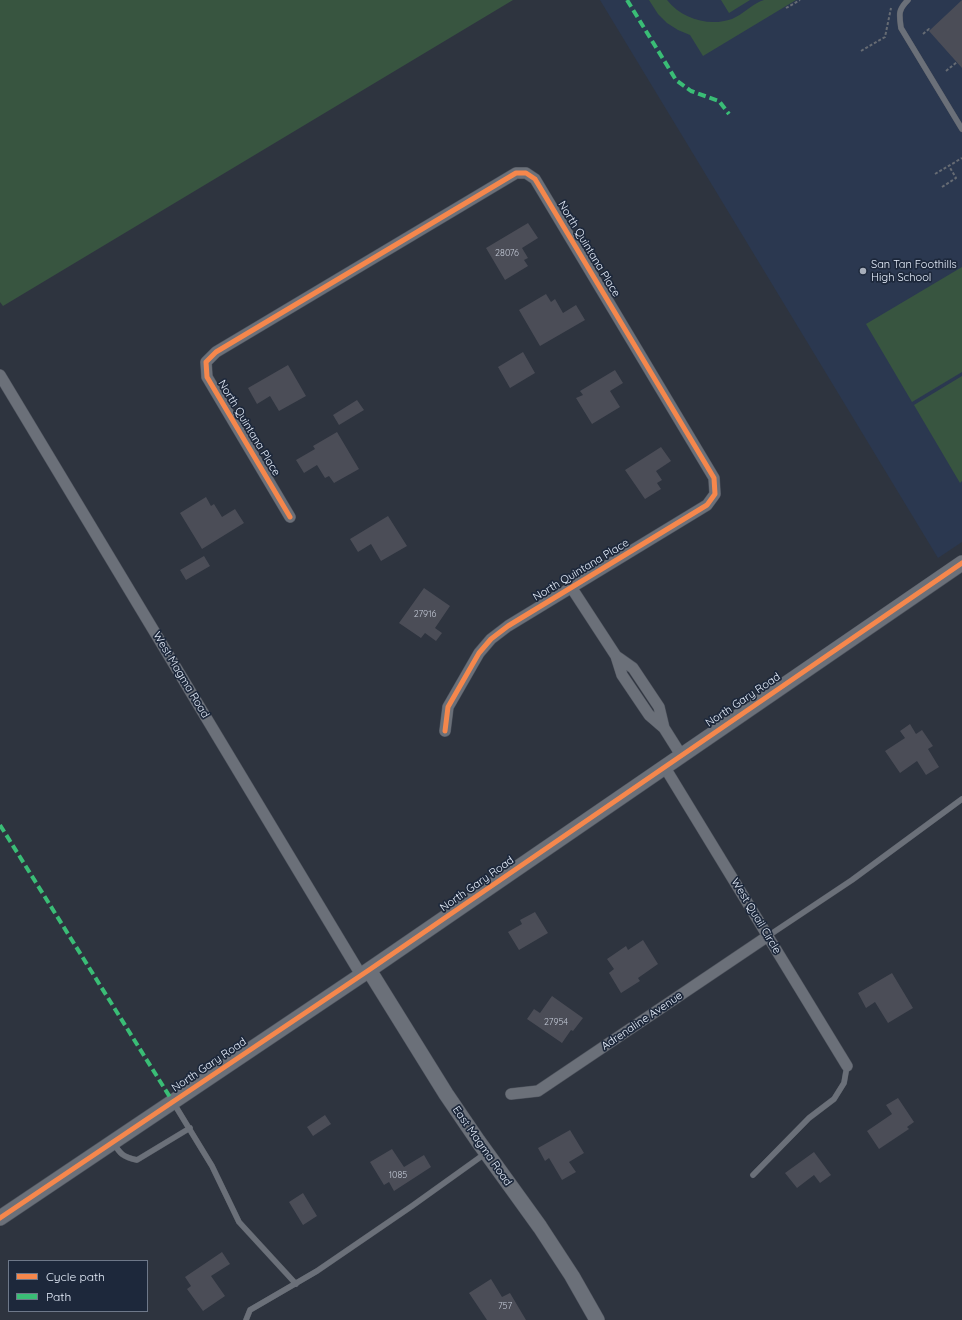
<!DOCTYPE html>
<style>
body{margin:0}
#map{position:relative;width:962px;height:1320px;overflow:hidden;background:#2e343f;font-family:Quicksand,sans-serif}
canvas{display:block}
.legend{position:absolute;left:8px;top:1260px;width:140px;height:52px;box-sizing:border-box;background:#1d283b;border:1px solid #6e7889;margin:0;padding:5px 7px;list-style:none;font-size:12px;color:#e8f0fd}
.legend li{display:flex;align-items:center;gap:8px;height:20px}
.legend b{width:20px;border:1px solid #6e7889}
</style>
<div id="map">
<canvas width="962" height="1320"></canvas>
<ul class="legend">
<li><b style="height:5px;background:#f5874c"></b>Cycle path</li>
<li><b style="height:5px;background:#3abd76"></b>Path</li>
</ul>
</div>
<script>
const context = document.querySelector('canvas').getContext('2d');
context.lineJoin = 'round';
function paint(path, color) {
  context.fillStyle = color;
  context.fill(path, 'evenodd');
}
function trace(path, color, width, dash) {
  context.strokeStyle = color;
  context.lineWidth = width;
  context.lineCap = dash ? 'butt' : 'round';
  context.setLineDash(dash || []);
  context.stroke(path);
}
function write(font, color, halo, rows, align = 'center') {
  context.font = font + ' Quicksand,sans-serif';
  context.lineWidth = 3.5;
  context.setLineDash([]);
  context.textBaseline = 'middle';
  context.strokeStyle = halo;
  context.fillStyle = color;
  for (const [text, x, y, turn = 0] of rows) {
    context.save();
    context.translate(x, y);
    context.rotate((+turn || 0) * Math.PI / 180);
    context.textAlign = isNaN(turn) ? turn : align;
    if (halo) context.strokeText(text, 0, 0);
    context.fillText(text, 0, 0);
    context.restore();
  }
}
paint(new Path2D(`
 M600 0H962V542L938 558Z`), '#2b3850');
paint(new Path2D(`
 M0 0H513L3 306 0 302Z
 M649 0H667C682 19 709 27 732 19 742 15 755 2 764 0 772 0 787 0 796 0L703 56 690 35 678 30 667 23 658 14Z
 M721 0H750L729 13Z
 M962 267V372L912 402 866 324Z
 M962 376V481L960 483 914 405Z`), '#385540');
paint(new Path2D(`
 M962 0V68L929 31Z
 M528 223 538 238 522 248 528 258 524 260 528 266 505 280 486 248Z
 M546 294 551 302 555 299 563 313 576 305 585 320 540 346 519 310Z
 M523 352 535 373 510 388 498 367Z
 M288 365 306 396 279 411 270 396 257 404 248 388Z
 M615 370 623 383 610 391 620 407 592 424 576 398 583 395 580 391Z
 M357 400 364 410 339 425 333 415Z
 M337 432 359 469 334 483 329 476 325 478 317 465 304 473 296 460 315 449 313 446Z
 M661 447 671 461 656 471 662 480 657 483 661 489 645 499 625 470Z
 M206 497 211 506 214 504 222 517 235 509 244 523 202 549 180 513Z
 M388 516 407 546 381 561 371 544 358 552 350 539Z
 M204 556 210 566 186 580 180 570Z
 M424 588 450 606 435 628 442 633 436 641 425 633 421 638 399 623Z
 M910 724 916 734 922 730 933 746 928 749 939 767 926 775 917 761 900 773 885 751 905 738 900 731Z
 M535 912 548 933 519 950 508 932 522 924 520 920Z
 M643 940 658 964 638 978 640 981 621 993 609 973 614 969 607 959 626 946 628 950Z
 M892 973 913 1008 888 1023 875 1002 866 1008 858 993Z
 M552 996 583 1018 573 1031 571 1030 562 1043 527 1019 534 1009 540 1013Z
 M898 1098 914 1122 907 1127 909 1129 879 1149 867 1131 892 1114 886 1105Z
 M325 1115 331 1124 313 1136 307 1127Z
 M570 1130 584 1153 569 1162 576 1172 562 1180 549 1158 545 1161 538 1148Z
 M392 1149 404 1167 424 1155 431 1167 394 1191 389 1182 384 1185 370 1162Z
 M814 1152 831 1175 820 1183 814 1175 797 1188 785 1173Z
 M303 1193 317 1216 303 1225 289 1202Z
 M222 1252 230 1264 211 1276 225 1296 203 1311 187 1289 191 1286 185 1277Z
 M491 1279 502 1297 510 1293 526 1320H487L469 1293Z`), '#4b4d57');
const lane = new Path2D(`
 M908 0C898 10 899 14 901 28L962 129
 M768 936 852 880 962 799
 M173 1102 212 1166 239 1222 296 1284
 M113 1142C120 1154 123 1157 137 1160L190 1128
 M753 1175 809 1118 834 1099 844 1083 847 1066
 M246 1320 250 1310 317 1271 412 1206 486 1153`);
const street = new Path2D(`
 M0 375 361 975
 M290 517 207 377 206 362 216 352 516 173H526L535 179 714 478 715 494 707 505 508 626 491 639 479 653 448 707 445 731
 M571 587 616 656 622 675 649 715 664 728 681 755
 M616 656 633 668 659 707 664 728
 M664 766 847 1066
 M511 1094 538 1091 768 936`);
const secondary = new Path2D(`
 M369 970 446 1094 478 1141 540 1227 572 1276 597 1320
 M0 1218 369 970 962 563`);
trace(lane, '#4e535d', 6);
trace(street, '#4e535d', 12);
trace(secondary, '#4e535d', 16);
trace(new Path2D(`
 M786 8 800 0
 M923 34 929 29 930 30
 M861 51 885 37 891 8
 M946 71 957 62
 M935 174 962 158
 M942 187 956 178 949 166`), '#666b73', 2, [3, 2]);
trace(lane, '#6b7079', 5.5);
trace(street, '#6b7079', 11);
trace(secondary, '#6b7079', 15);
trace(new Path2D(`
 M627 0 676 80 691 91 719 101 729 114
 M0 825 173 1102`), '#3abd76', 4, [8, 4]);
trace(new Path2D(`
 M290 517 207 377 206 362 216 352 516 173H526L535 179 714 478 715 494 707 505 508 626 491 639 479 653 448 707 445 731
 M0 1218 369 970 962 563`), '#f5874c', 5);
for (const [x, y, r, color] of [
 [863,271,4,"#a7aeba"]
]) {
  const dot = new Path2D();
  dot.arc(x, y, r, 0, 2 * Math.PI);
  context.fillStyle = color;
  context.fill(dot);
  trace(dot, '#1d283b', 1.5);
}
write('9px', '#c1c7d4', null, [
 ["28076",507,253],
 ["27916",425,614],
 ["27954",556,1022],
 ["1085",398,1175],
 ["757",505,1306]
]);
write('11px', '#e8f0fd', '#1d283b', [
 ["North Quintana Place",589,249,59],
 ["North Quintana Place",249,428,59],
 ["North Quintana Place",581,570,-31],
 ["West Magma Road",181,675,59],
 ["North Gary Road",743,700,-34],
 ["North Gary Road",477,884,-35],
 ["West Quail Circle",756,916,59],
 ["Adrenaline Avenue",642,1021,-34],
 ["North Gary Road",209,1065,-34],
 ["East Magma Road",482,1146,55]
]);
write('11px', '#e8f0fd', '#1d283b', [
 ["San Tan Foothills",871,265],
 ["High School",871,278]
], 'left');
</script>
